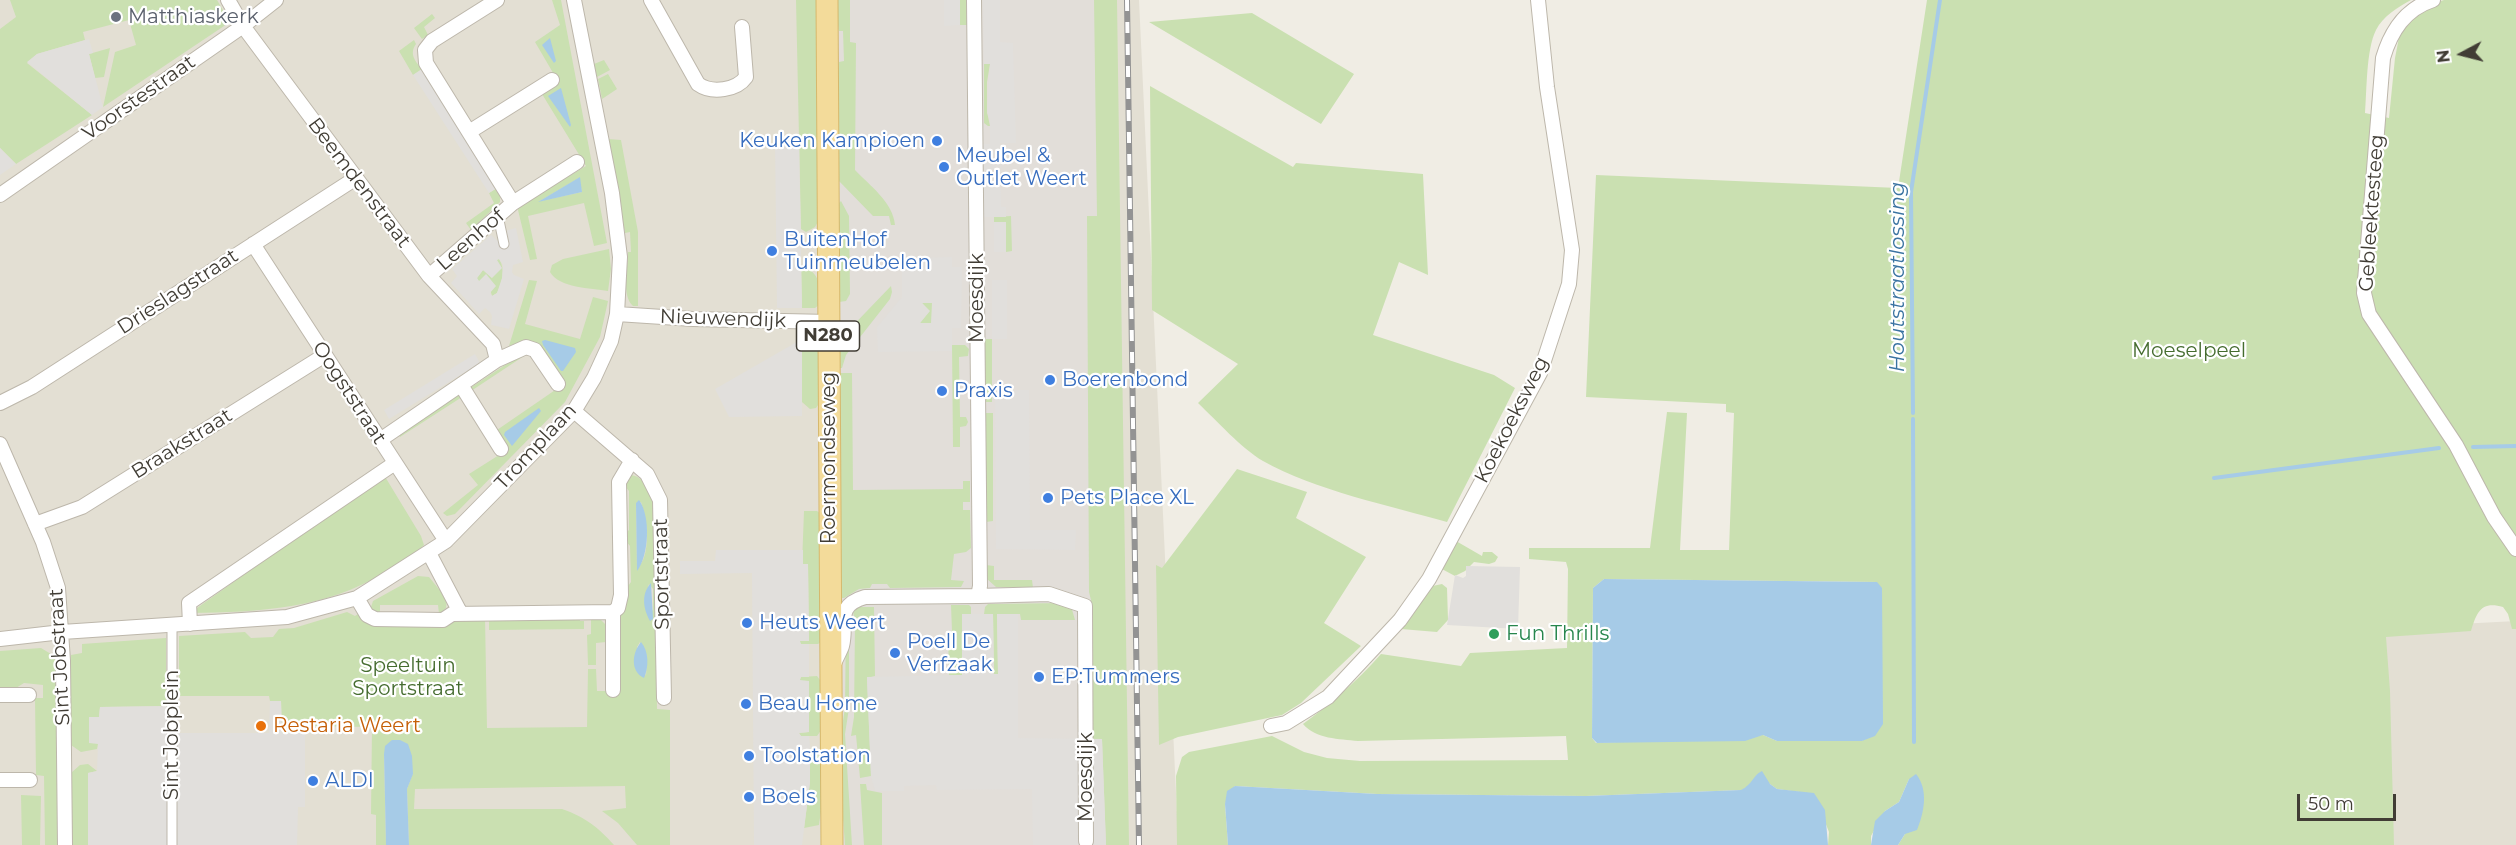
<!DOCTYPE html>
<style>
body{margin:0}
#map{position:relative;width:2516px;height:845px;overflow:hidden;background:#f0ede4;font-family:Montserrat,sans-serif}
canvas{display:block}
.north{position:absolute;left:2432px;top:24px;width:60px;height:60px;-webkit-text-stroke:4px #fff;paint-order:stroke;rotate:263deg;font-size:16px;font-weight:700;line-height:24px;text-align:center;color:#413d35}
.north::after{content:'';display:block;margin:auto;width:21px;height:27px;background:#413d35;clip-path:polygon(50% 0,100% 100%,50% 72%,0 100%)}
.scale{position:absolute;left:2297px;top:794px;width:99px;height:27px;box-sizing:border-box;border:3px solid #413d35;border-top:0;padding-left:8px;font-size:18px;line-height:21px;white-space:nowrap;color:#413d35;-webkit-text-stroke:4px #fff;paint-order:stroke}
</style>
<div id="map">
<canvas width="2516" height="845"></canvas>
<div class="north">N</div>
<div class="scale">50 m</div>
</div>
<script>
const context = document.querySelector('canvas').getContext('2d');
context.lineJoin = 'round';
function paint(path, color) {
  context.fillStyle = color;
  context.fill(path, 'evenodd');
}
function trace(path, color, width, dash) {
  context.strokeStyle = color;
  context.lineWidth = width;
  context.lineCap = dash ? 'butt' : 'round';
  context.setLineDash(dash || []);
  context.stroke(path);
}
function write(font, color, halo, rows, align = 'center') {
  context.font = font + ' Montserrat,sans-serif';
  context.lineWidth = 4.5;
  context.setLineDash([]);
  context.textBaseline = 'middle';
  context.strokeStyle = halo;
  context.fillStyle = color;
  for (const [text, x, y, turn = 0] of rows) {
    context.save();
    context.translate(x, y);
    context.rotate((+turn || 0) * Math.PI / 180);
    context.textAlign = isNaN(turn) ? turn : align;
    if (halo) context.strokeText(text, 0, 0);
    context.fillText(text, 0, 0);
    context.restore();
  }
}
paint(new Path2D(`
 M0 0H1139L1178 836 1180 845H0Z
 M2516 621V845H2374L2383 628Z`), '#e3dfd3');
paint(new Path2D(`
 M826 0H1098L1106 845H824Z`), '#e2ded9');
paint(new Path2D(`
 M10 0H217L230 22 103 107 115 52 136 45 129 20 83 32 85 40 37 54 27 63 92 115 16 164 0 148V29L16 17Z
 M552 0H561L607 243 594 246 584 203 528 216 537 259 530 260 518 210 519 206 586 166 542 94 559 83 535 42 560 25ZM579 178 582 192 540 201Z
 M796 0H817L820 218 815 227 806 232 801 229Z
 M834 0H850V42L856 43 855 170C870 186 893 202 895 225H891L889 216H873L839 181 835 172V96L839 62 844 61 843 31H839Z
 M960 0H968V25H960Z
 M1094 0H1117L1129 845H1106L1102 740 1093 739 1092 604 1089 592 1087 216H1097Z
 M1927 0H2411C2398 7 2383 16 2376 30 2366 50 2367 90 2365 113L2389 118 2395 58 2401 27 2425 6 2444 0H2516V629H2512L2508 614 2503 607C2481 601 2477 612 2471 631L2386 637 2390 691 2394 845H1898L1905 834 1909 779 1899 802 1885 811 1871 836V845H1828L1829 832 1814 794 1777 789 1757 775 1751 785 1742 790 1586 796 1377 794 1235 786 1225 804 1228 845H1177L1176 776 1182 757 1189 752 1272 736 1304 752 1327 758 1360 761 1568 760 1566 736 1358 741C1339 739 1316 739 1303 724 1332 703 1357 681 1381 654L1461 666 1470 653 1567 648 1568 569 1566 562 1529 559V548H1650L1667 412 1687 413 1680 550H1729L1734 413 1726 412V404L1586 397 1596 175 1898 188ZM1604 579 1877 582 1875 735 1861 741H1777L1763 735 1596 743 1592 738 1593 588Z
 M1252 13 1354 74 1321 124 1149 22Z
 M432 14 435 18 424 27 428 35 422 39 414 28Z
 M414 40 416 44C409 54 415 61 422 69L413 75 399 51Z
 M110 48 104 77 95 78 89 54Z
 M604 60 610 70 597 77 594 64Z
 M984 64H990L987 82V112L990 126H988L984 123Z
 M608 74 617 89 602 99 598 79Z
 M1150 86 1293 167 1296 163 1423 174 1428 275 1399 262 1373 335 1494 375 1515 388 1447 522C1391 506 1314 490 1263 461 1241 448 1217 421 1198 403L1238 364 1152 310Z
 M608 139 621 140 638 232V306H633C621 295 628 268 628 252H631L630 232 625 233Z
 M497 188 500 194V202L471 230 466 223 494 203 489 193Z
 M841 201 849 216 850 294 846 301 839 302 835 207Z
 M1011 216 1012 251 1006 252V222H994V217Z
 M609 249 611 269 608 291C591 288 559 288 550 272L552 265 563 259Z
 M499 259C506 269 502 283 497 293L492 296 486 275 479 282 477 278 483 270 492 278 496 260Z
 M801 267C821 271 820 287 820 304L815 308H802Z
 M529 280 537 281 525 324 580 339 593 297 608 301 600 337 565 402 455 514 447 516 443 513 478 485 469 474 507 450 497 430 561 386 537 344 524 341 509 346Z
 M891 286 892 292 890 299 846 355 842 368H837V347L842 337Z
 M922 303H932V323H920L929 311Z
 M801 329H812L818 335 820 344V402L816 408 810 409 802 402Z
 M985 339H992V402H985Z
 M952 345H965L969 349 968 356 959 357 960 417H966L968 422 966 426 960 427V447H953Z
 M525 352 527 354 471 391 470 388Z
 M836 373H852L853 490 963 489V481H970V502H963V510H970L971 548 966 552 954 554 951 580 964 581 961 587 890 588 887 584H872L870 588 859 589 844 598H839Z
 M460 393 462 397 400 437 398 433Z
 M985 413H993V521L986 522Z
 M1237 469 1307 492 1296 518 1366 557 1324 623 1361 646 1301 703 1282 715 1178 737 1159 745 1156 565 1162 568Z
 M384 475 421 536 424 545C413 556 400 564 386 572 324 609 261 612 190 613Z
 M631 475C649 477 653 503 655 518L657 709 670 710V845H637L618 823 602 811 626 808 625 786 415 789 414 809H562C585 817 598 827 614 845H409L407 789 413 773 384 754 386 845H376V815L371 814 372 727 302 726V733H282L281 701H270L269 696H179V636L245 632 251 638 273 637 279 629 294 628 347 612 355 616 358 614 362 621 370 624 439 625 457 618 485 617 487 728 587 727 588 669H596L597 691H620C620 662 612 604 631 582L630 546 626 541 625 534 629 530V491L625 486V481ZM641 502C647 521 652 554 637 569L636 503ZM649 584 653 589V611L644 601ZM640 642 647 656 646 676 637 647Z
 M804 511H817L821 514 822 641 818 644H801L799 641 809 640 808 564H802Z
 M1456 541 1482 556 1483 552H1492L1498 557 1495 562 1489 564 1474 562 1465 571 1455 576 1440 568Z
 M986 565 994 566V580H1032L1033 588 996 587 986 578Z
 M418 576 429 577 447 599 446 608 439 614 438 605H380V614L374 613 371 607 373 601Z
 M1442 584 1447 588 1448 620 1437 632 1401 629 1428 587Z
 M1063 603 1071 606 1075 620H1021L1020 614H997L998 674H994L993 615 984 614 985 607 988 604Z
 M951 605H969L971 607V614H962V675H949L948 631H952Z
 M859 607H874L875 676 867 678 871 776 860 778 856 735 851 736 854 717 855 622 853 611Z
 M489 617H580V621H584V629L489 630Z
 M591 617H598L606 625V642L596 643V665H588L587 635 591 634Z
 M849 620V708L845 734 852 845H845L838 752 845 708 846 621Z
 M166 638V706L100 707 99 717 89 718 98 744 97 749 81 752 71 745V655L82 653V644Z
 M41 648 56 657 59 845H45L44 776 36 775 35 698H43V685L24 683 16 688H0V651Z
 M817 676 823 684 822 729 817 736H801L799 733 809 732V681H799L801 677Z
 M810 752H816C830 770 822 804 819 825L804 828 810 782Z
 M88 764 97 771 88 773V845H71V773L80 765Z
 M860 784H866L867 790 882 793V845H864Z
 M21 795 41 796 40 845H22Z`), '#cae0b1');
paint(new Path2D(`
 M944 0H960V25L944 26Z
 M983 0H1000V42L1013 43 1016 143H1000L1001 207H1006V217H984L983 144H990V121L987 112 990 64H984Z
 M89 39 93 53 89 54 103 107 92 115 27 62 37 54Z
 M422 69 497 188 489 193 413 75Z
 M799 139 802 308H777L775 141Z
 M0 148 16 164 0 175Z
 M994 222H1006V252H994Z
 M516 228 523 262 513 265 512 272 514 275 524 279 509 329 491 325 492 316 490 312 485 308 479 314 451 283 457 276 452 269 491 235 499 242 497 233ZM499 259 503 265 502 278 497 293 492 296 490 293 496 286 486 274 479 281 477 278 483 270 492 278 502 268 497 260Z
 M952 257V267H962L961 328H952V351L878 352 877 327 902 297V267H912V258ZM922 303H932L931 323H920L930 311Z
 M992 280H1007V339H992Z
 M802 339V416L729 417 715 389Z
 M475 354 480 363 389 419 384 410Z
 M995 390H1029L1030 530H1076L1075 550 996 549Z
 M716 550H803V564H808L809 641H800L801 644H809V677H801L800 680 809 681V732L799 733 801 736H809L810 746V782L802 845H754L752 573 680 574V561H715Z
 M1466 566 1520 567 1518 629 1447 625 1455 575 1463 578 1466 576Z
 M962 614H993L994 674H998L997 614H1018V738L1102 739 1106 845H1033L1032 789 937 790 936 785 904 786V791H875L871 776 867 677 962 675Z
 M270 701H281L282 733H305V807H298L297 845H88V773L97 771 98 744 89 743V717H99L100 707 179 706V733H269Z`), '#e1dfdc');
paint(new Path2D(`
 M550 38 556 61 554 63 542 45Z
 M561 88 571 125 570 127 548 96Z
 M580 177 582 192 538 202Z
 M545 340 575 348 576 352 563 371H561L543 345 542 341Z
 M539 408 541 411 512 446 504 435 505 432Z
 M639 500C651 516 649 556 637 571L636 503Z
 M1604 579 1877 582 1882 588 1883 724 1875 736 1862 741H1777L1763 735 1745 741 1597 743 1592 738 1593 588Z
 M651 583 653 619 650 621C643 608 641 594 651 583Z
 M641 642C649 651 649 667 644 678 630 671 632 653 641 642Z
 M392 740H400L408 744 412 756 413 774 407 789 409 845H386L384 754 385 746Z
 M1762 771 1770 784 1777 789 1814 793 1825 810 1828 845H1228L1225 804 1227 791 1235 786 1377 794 1586 796 1741 790C1753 784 1753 775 1762 771Z
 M1916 774C1929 790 1924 813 1917 830L1905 834 1898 845H1871L1875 821 1885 811 1899 802 1909 779Z`), '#a6cbe7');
trace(new Path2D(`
 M1913 413 1911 192 1940 0
 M1913 419 1914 742
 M2473 447 2516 446
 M2214 478 2439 448`), '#a6cbe7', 4);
const pedestrian = new Path2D(`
 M498 216 504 244
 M172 845V625`);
const minor = new Path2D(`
 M228 0 243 26 429 276 493 344 497 360
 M651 0 698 84C712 94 737 90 746 77L742 27
 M974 0 980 586 978 596 1049 594 1085 606 1086 841
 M2433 0C2405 9 2391 31 2383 58L2364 293 2369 314 2456 445 2494 517 2516 549
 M469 132 552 80
 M0 195 243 26 276 0
 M513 203 577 162
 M253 244 446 541
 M429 276 513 203 426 63 425 50 432 41 497 0
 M617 314 693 319 829 322
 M461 385 501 449
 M0 403 32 387 356 178
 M574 411 647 474 660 500 664 698
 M380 440 497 360 526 347 535 350 558 384
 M0 444 43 542 58 588 63 661 65 845
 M35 524 82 507 325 355
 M429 553 461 614
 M357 598 367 615 375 619 443 620 452 614 613 612V690
 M613 612 618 608 621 595 619 482 632 460
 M190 624 189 603 395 463
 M0 639 62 632 287 617 357 598 446 541 574 411 594 378 611 341 617 314 620 257 612 193 574 0
 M834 664C836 658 840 652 842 646 848 623 834 606 865 597L978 596
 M0 695H29
 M1271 726 1286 723 1328 697 1400 620 1429 579 1540 373 1569 284 1572 250 1547 87 1538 0
 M0 780H30`);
const primary = new Path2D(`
 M827 0 832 845`);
trace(pedestrian, '#bdb7ab', 11);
trace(minor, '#bdb7ab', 16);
trace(primary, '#d6b86d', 23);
trace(pedestrian, '#fff', 9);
trace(minor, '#fff', 14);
trace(primary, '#f3db9a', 21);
const rail = new Path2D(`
 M1127 0 1139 845`);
trace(rail, '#939393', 6);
trace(rail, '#fff', 4, [11]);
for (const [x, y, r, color] of [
 [116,17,6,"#6b7280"],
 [937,141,6,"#3f7fe0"],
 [944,167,6,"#3f7fe0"],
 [772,251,6,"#3f7fe0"],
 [1050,380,6,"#3f7fe0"],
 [942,391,6,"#3f7fe0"],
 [1048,498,6,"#3f7fe0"],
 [747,623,6,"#3f7fe0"],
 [1494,634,6,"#2e9e5b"],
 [895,653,6,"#3f7fe0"],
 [1039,677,6,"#3f7fe0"],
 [746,704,6,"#3f7fe0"],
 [261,726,6,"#e8710a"],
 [749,756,6,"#3f7fe0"],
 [313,781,6,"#3f7fe0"],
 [749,797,6,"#3f7fe0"]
]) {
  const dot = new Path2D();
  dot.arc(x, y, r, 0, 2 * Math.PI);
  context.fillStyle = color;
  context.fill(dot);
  trace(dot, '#fff', 2);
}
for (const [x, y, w] of [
 [828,336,63]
]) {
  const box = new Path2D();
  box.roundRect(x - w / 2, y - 15, w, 30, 4.5);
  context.fillStyle = '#fff';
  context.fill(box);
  trace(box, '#413d35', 1.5);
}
write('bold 18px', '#413d35', null, [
 ["N280",828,336]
]);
write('20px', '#5b616d', '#fff', [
 ["Matthiaskerk",128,17]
], 'left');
write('20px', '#413d35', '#fff', [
 ["Voorstestraat",139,98,-35],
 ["Beemdenstraat",359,183,53],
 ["Gebleektesteeg",2372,213,-86],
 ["Leenhof",471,240,-41],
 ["Drieslagstraat",178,292,-33],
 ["Moesdijk",977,298,-90],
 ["Nieuwendijk",723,319,2],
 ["Oogststraat",349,393,57],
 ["Koekoeksweg",1512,420,-63],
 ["Braakstraat",182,444,-32],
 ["Tromplaan",536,447,-47],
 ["Roermondseweg",829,458,-90],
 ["Sportstraat",662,574,-91],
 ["Sint Jobstraat",60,657,-93],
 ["Sint Jobplein",172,735,-90],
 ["Moesdijk",1086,777,-90]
]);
write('20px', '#366cbe', '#fff', [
 ["Keuken Kampioen",925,141,"right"],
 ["Meubel &",956,156],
 ["Outlet Weert",956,179],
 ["BuitenHof",784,240],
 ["Tuinmeubelen",784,263],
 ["Boerenbond",1062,380],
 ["Praxis",954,391],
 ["Pets Place XL",1060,498],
 ["Heuts Weert",759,623],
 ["Poell De",907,642],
 ["Verfzaak",907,665],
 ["EP:Tummers",1051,677],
 ["Beau Home",758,704],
 ["Toolstation",761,756],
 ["ALDI",325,781],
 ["Boels",761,797]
], 'left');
write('20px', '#456c2f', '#fff', [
 ["Moeselpeel",2189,351],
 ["Speeltuin",408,666],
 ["Sportstraat",408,689]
]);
write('20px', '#27864d', '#fff', [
 ["Fun Thrills",1506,634]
], 'left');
write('20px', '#c56008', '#fff', [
 ["Restaria Weert",273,726]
], 'left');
write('italic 21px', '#3a73a1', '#fff', [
 ["Houtstraatlossing",1898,277,-90]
]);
</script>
